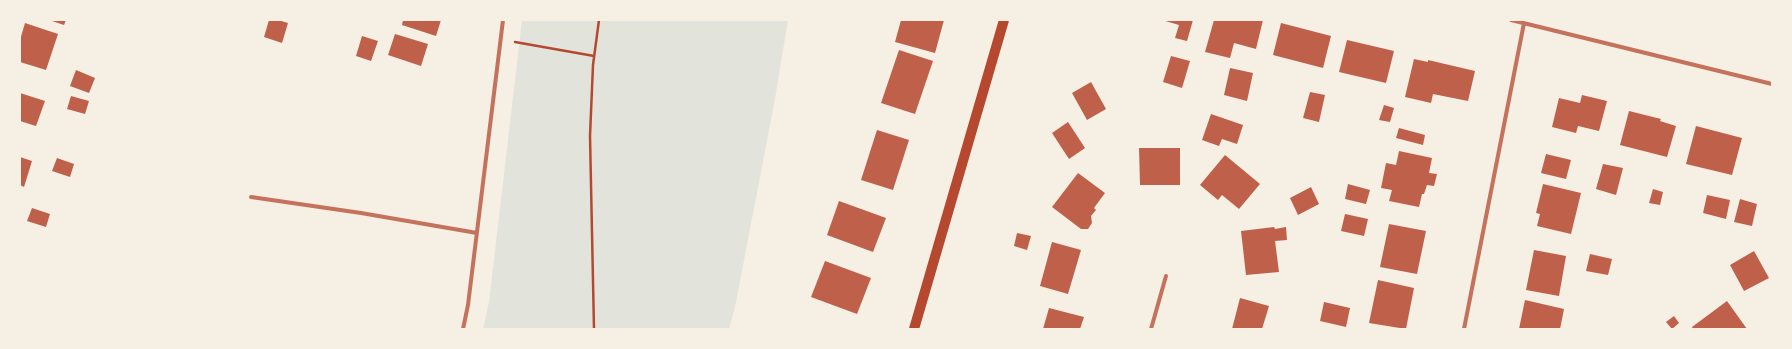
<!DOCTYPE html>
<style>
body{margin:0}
#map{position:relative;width:1792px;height:349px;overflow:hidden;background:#f6efe4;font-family:"Varela Round",sans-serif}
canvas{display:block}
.frame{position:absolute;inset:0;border:21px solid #f6efe4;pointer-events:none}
</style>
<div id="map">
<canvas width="1792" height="349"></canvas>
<div class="frame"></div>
</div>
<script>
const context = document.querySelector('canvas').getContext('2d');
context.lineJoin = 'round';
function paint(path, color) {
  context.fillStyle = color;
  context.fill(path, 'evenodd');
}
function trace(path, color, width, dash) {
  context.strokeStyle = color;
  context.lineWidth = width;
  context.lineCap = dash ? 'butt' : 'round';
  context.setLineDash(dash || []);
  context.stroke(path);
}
paint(new Path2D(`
 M522 20H788L775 99 735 307 729 329H483L489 302Z`), '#e2e4dc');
paint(new Path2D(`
 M49 20H66L64 25Z
 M269 20H278L288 23 282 43 264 37Z
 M403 20H441L436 36 402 25Z
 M901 20H944L935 53 895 42Z
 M1162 20H1193L1187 41 1175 38 1179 25Z
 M1214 20H1263L1256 49 1234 43 1230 58 1205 52Z
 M25 23 58 34 46 70 20 62V40Z
 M1281 23 1331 36 1323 68 1273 55Z
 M395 34 428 44 421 66 388 55Z
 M362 36 378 41 371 61 356 56Z
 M1347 40 1394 51 1386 83 1339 72Z
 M899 50 933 61 915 114 881 103Z
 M1171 56 1190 61 1182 88 1163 82Z
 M1414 59 1428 62V60L1475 71 1468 101 1433 94 1431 103 1405 97Z
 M1230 68 1253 73 1247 101 1224 95Z
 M76 70 95 78 89 93 70 86Z
 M1091 82 1106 109 1087 120 1072 93Z
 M1310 92 1325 95 1319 122 1303 118Z
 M20 93 45 101 36 126 20 121Z
 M1582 95 1607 101 1599 131 1578 126 1576 133 1552 127 1559 98 1580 103Z
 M71 96 89 101 85 114 67 109Z
 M1384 105 1394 108 1390 122 1379 120Z
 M1629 111 1661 119 1660 121 1676 126 1667 157 1620 145Z
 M1211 114 1243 125 1237 144 1222 139 1219 146 1202 140Z
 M1068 122 1085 148 1069 159 1052 133Z
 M1696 126 1742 138 1732 175 1686 164Z
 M1399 128 1425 135 1423 145 1396 138Z
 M877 130 909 140 893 190 861 180Z
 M1139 148H1180V185H1140Z
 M1399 151 1432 158 1429 173 1437 174 1434 186 1427 185 1424 194H1422L1419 207 1389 201 1392 190 1381 188 1386 163 1396 165Z
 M1546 154 1571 160 1566 179 1541 173Z
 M1225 155 1260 184 1239 209 1222 195 1218 200 1200 185Z
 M20 157 32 161 24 187 20 185Z
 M57 158 74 164 70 177 52 171Z
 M1603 164 1623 168 1616 195 1596 189Z
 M1078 173 1105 193 1094 208 1096 210 1091 216 1092 223 1088 229H1081L1052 207Z
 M1348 184 1370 190 1366 204 1345 199Z
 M1543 184 1581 193 1571 234 1537 226 1540 214 1536 213Z
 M1311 187 1319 204 1298 215 1290 198Z
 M1653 189 1663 192 1660 205 1649 203Z
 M1707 195 1730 200 1726 219 1703 213Z
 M1740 199 1757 204 1752 226 1734 222Z
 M839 201 886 218 873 252 827 235Z
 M32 208 50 214 46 227 27 221Z
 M1345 214 1368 219 1364 236 1341 231Z
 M1389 224 1426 231 1417 274 1380 267Z
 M1274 227 1275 229 1286 227 1287 240 1275 241 1279 272 1246 275 1241 231Z
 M1017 233 1031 236 1027 250 1014 246Z
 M1052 242 1081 250 1068 294 1040 286Z
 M1534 250 1566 256 1559 296 1526 290Z
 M1754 251 1769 278 1744 291 1730 265Z
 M1590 254 1612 259 1608 275 1586 271Z
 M825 261 871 278 857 314 811 297Z
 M1378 280 1414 288 1406 329 1369 323Z
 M1240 298 1269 306 1262 329H1232Z
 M1525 300 1564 309 1560 329H1519Z
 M1727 301 1747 329H1693L1692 327Z
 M1324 302 1350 308 1346 327 1320 321Z
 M1049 308 1084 317 1080 329H1043Z
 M1674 316 1679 323 1672 329 1666 322Z`), '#bf614a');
trace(new Path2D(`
 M515 42 594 56
 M594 329 590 136 593 65 599 20`), '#b5482f', 2.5);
trace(new Path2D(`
 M1511 20 1772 84
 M251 197 361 213 477 233
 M463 329 468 305 503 20
 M1151 329 1166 276
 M1464 329 1524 23`), '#c5725c', 4);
trace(new Path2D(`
 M914 329 1004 20`), '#b5482f', 10);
</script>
